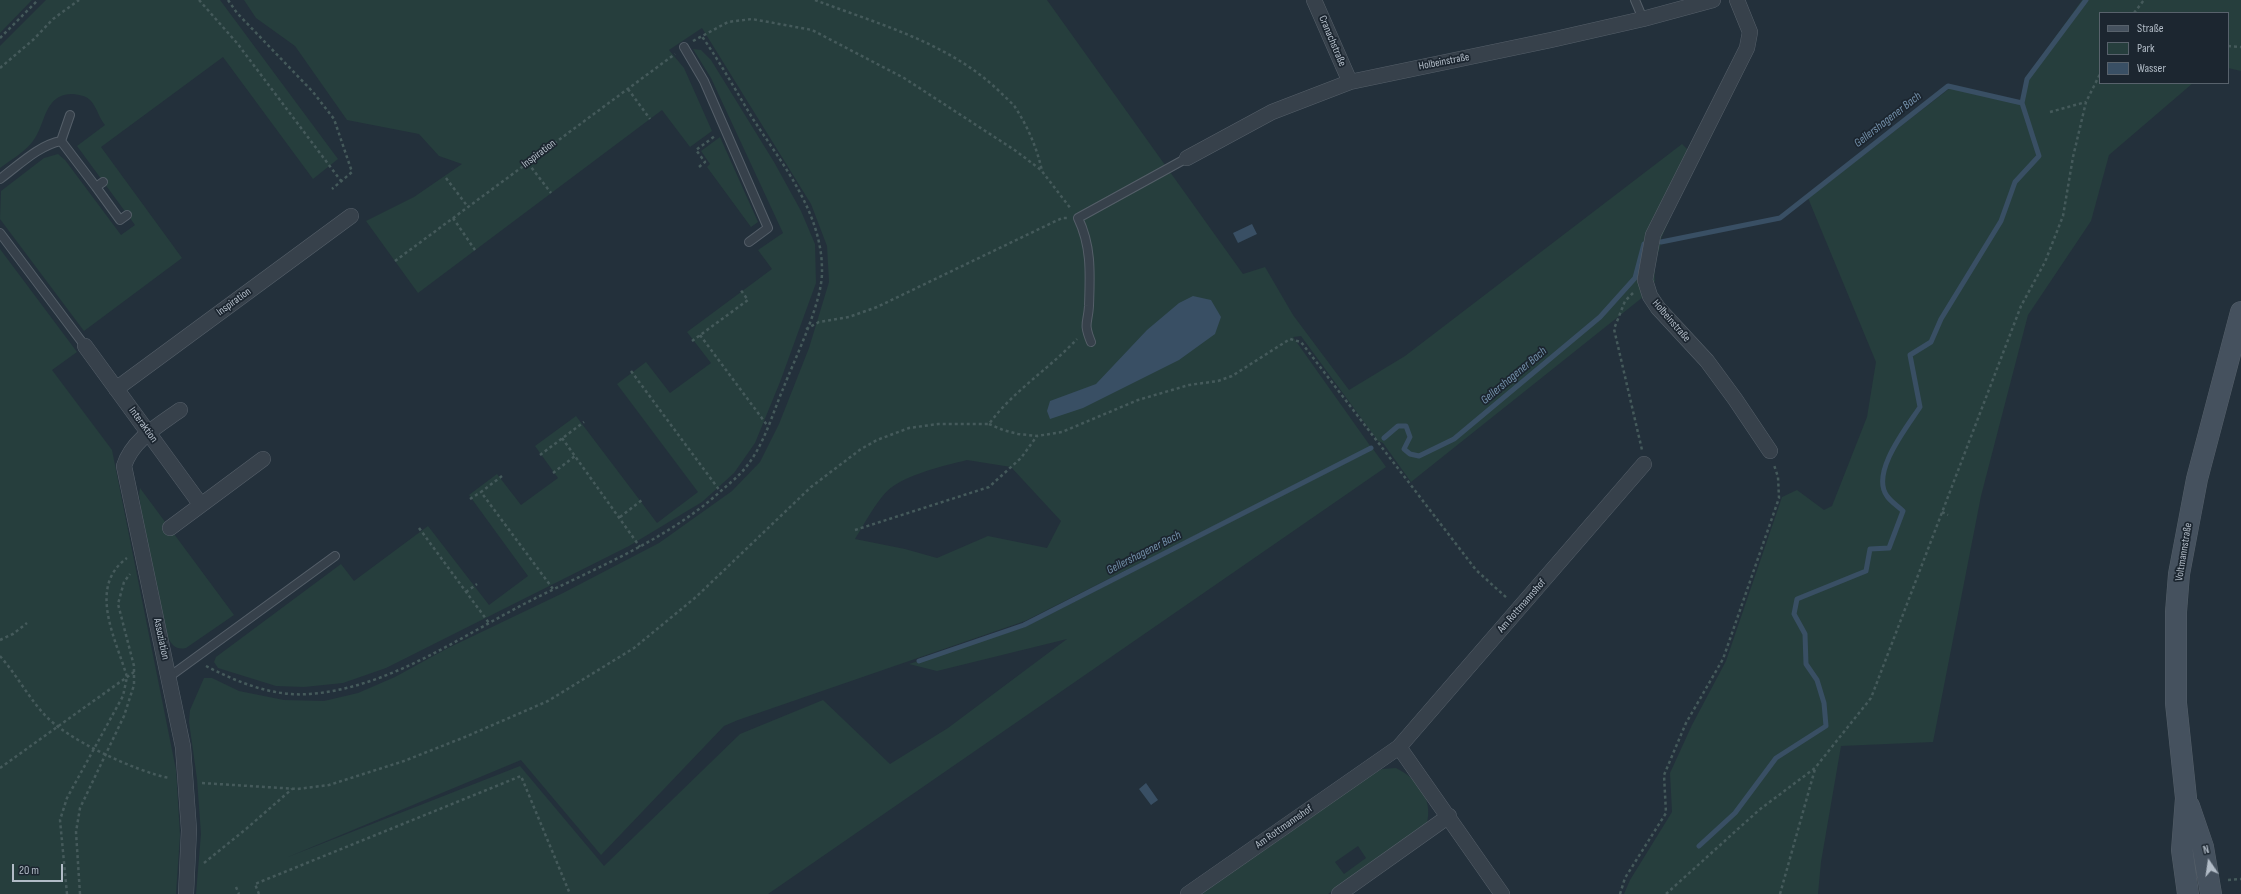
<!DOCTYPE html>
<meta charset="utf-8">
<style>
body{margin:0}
#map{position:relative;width:2241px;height:894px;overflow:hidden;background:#23303b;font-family:"Sofia Sans Condensed",sans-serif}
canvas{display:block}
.legend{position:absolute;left:2099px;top:12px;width:130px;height:72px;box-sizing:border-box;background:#1c2630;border:1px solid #58626c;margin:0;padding:5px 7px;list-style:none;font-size:12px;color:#b2bcc7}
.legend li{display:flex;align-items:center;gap:8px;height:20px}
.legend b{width:20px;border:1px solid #58626c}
.north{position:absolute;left:2189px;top:842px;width:40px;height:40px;-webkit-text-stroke:3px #1c2630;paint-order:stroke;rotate:347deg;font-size:11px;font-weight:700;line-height:16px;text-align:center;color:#b2bcc7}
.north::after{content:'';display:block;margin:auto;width:14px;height:18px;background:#b2bcc7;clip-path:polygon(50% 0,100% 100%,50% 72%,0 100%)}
.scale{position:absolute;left:12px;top:864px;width:51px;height:18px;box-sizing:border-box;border:2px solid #b2bcc7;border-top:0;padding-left:5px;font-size:12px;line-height:14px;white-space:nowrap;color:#b2bcc7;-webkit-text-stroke:3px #1c2630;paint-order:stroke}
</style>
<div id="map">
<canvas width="2241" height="894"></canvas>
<ul class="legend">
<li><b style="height:5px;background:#45515e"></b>Straße</li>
<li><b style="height:11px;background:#263e3d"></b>Park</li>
<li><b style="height:11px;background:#394f64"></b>Wasser</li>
</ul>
<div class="north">N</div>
<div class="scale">20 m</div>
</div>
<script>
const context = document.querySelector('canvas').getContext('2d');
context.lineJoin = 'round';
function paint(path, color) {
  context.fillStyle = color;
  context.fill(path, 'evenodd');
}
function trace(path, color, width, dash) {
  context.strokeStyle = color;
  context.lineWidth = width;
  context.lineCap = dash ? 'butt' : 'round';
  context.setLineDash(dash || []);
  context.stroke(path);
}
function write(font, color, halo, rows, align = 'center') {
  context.font = font + ' "Sofia Sans Condensed",sans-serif';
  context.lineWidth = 3.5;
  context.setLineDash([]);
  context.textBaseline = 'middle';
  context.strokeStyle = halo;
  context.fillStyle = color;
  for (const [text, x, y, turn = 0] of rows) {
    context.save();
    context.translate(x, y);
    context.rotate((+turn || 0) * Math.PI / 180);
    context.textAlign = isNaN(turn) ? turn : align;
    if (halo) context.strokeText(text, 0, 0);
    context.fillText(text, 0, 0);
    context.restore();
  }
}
paint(new Path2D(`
 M0 0H32L0 33Z
 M46 0H220L338 159 313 179 223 57 101 147 182 258 84 331 0 219 1 191 44 158 58 154 65 160 121 235 135 225 77 146 105 125C99 118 97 108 91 101 87 96 78 94 71 94 45 95 46 121 35 138 27 151 12 159 0 168V46Z
 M244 0H1047L1243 274 1265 267 1293 315 1349 390 1405 356 1682 144 1696 158 1661 239V244L1654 265 1655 281 1643 297 1411 482 1383 443 1378 441 1301 336 1293 337 1371 447 1025 621 738 720 724 726 601 855 521 760 288 857 520 766 604 866 740 734 823 700 890 764 948 728 1067 639 937 671 909 664 1025 627 1373 449 1386 467 768 894H196L201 834 197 779 189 722 190 710 204 678H212L239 691 284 700 324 701 358 693 395 677 446 649 563 593 659 543 732 491 760 462 779 424 809 348 829 282 827 246 811 204 702 28 669 50 684 68 712 131 690 147 662 110 418 293 366 221 414 197 462 164 439 156 419 134 347 120 295 46 256 18ZM967 460 1011 467 1061 521 1047 548 988 536 937 558 905 549 855 539C864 525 878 497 892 487 912 473 943 466 967 460Z
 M2082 0H2241V71L2228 68V13H2100V83H2193L2109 155 2091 221 2028 315 1981 496 1933 742 1841 746 1821 862 1818 894H1624L1630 880 1672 812 1670 773 1692 725 1726 661 1782 497 1797 490 1824 510 1832 506 1867 417 1876 362 1808 198 1954 85 2021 101 2025 79Z
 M693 49 701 50 711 60 774 162 801 211 815 244 816 283 780 382 755 443 734 473 702 502 629 546 386 668 343 683 304 687 276 686 218 668 214 662 216 657 341 564 354 581 428 526 489 605 528 576 469 495 497 474 521 505 558 478 535 446 576 416 657 523 698 492 617 384 646 362 670 393 711 363 687 332 772 269 758 250 783 233 711 78Z
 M720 137 758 222 751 227 707 167 710 164 701 151Z
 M0 249 77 352 52 370 112 450 176 770 180 835 176 894H0Z
 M140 488 234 615 186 648C176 650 173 646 168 638L141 509 139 494Z
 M1396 768C1418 779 1433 799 1427 823L1328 894H1202L1368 777 1382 769ZM1358 846 1366 858 1344 874 1335 862Z`), '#263e3d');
paint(new Path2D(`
 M1252 224 1257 234 1238 243 1233 233Z
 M1193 296 1211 300 1221 317 1215 334 1179 360 1083 408 1050 419 1047 411 1050 401 1096 384 1147 330 1179 303Z
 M1146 783 1158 800 1151 805 1139 789Z`), '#394f64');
trace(new Path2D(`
 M1661 242 1780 218 1948 86 2022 103 2027 79 2086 0
 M1384 438 1398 426H1406L1410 437 1404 449 1410 454 1419 456 1454 439 1600 317 1635 278 1644 244
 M919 661 1024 625 1371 448
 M1699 846 1735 813 1776 758 1826 726 1824 703 1817 680 1806 664 1805 634 1794 614 1797 599 1866 571 1870 549 1889 548 1903 511C1898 506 1891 502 1887 496 1870 473 1907 427 1920 407L1910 355 1931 342 1941 319 2001 221 2015 182 2039 156 2022 103`), '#394f64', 5);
const lane = new Path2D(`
 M1635 0 1643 19
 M684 47 704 81 768 228 749 242
 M61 141 96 187 103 182
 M61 141 70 115
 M0 179C19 165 39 145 61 141
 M96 187 120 220 127 215
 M0 233 85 346
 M1091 342C1083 322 1088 324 1089 306 1090 275 1092 247 1078 218L1187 158
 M169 677 335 556`);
const street = new Path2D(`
 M1314 0 1350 82
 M1737 0 1750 32 1747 48 1653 235 1645 280 1650 296 1658 308 1707 361 1735 399 1770 451
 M1187 158 1272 112 1350 82 1551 40 1643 19 1713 0
 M85 346 201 505
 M116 389 351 216
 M180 410C159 425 132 440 124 466L183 747 189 830 186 894
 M170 528 263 459
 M1399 747 1502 894
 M1188 894 1399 747 1644 464
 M1339 894 1449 816`);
const secondary = new Path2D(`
 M2189 806 2203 847 2211 894
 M2188 894 2182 850 2186 798 2176 703V612L2179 574 2197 479 2241 312`);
trace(lane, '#555f69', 10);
trace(street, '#555f69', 16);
trace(secondary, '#555f69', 22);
trace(new Path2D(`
 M199 0 237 43 341 181
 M228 0 237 13 313 92 334 119 352 172 332 189
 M815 0C878 24 950 43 1000 92 1005 97 1011 102 1015 107 1028 127 1037 148 1042 171
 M2134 13 2144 0
 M0 38 38 0
 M693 41 728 22 752 19 812 30 904 78 1016 151 1041 170 1071 209
 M2228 46 2241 47
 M0 68 34 39 53 19 79 0
 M628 89 650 119
 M2050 112 2086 102
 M528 163 551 193
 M699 167 705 162 696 150 715 136
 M446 178 468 207
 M453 218 475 250
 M395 261 675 54
 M1633 293 1625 301 1614 329 1642 450
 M806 329 819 322 849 317 877 307 1062 218H1067
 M700 335 767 425
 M692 341 748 300 740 289
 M631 371 720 491
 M989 424 1003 430 1018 434 1037 436 1062 432 1138 400 1189 385 1218 381 1232 376 1290 339 1301 342 1476 570 1508 599
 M562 438 640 547
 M540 455 584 422
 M553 473 575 456
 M502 476 481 492 553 589
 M470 499 481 492
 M1942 512 1948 515
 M620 517 642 500
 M419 528 489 623
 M855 530 989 487 1021 458 1037 436
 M466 592 477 584
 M0 640 13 634 27 623
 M0 656C16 674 27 695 43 713 65 739 135 771 169 778
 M206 666C237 682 273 697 310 694 387 688 457 639 524 604 592 569 665 542 722 490 730 483 739 476 746 467 764 445 772 415 783 389 795 358 823 302 822 270 822 213 783 165 753 119 736 91 720 62 701 35
 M0 768 134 672
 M202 783 297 789 329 785 404 761 465 737 548 701 634 648 696 597 811 487 861 449 877 440 909 428 938 424H989C1013 391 1049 369 1077 339
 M204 863 246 829 292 789
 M2228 880 2241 879
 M236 887 239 894
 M67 894 60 820 67 798 123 696 127 677C116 639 87 587 127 558
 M80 894 76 832 80 808 124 716 134 685V666L118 604 124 582 130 574
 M259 894 255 884 521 776 570 894
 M1620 894 1625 878 1666 813 1664 775 1686 723 1723 659 1779 498 1778 477 1774 465
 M1666 894 1759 810 1815 768 1871 698 2021 306 2045 262 2063 216 2073 157 2086 102 2100 74
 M1780 894 1815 769`), '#455a5b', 2.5, [3, 3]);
trace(lane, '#37414b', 8);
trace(street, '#37414b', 15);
trace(secondary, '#45515e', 21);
write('11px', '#b2bcc7', '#1c2630', [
 ["Cranachstraße",1332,41,67],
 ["Holbeinstraße",1444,62,-11],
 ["Inspiration",539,154,-37],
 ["Inspiration",234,302,-36],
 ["Holbeinstraße",1671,321,49],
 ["Interaktion",143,425,54],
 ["Voltmannstraße",2184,552,-81],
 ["Am Rottmannshof",1522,606,-49],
 ["Assoziation",161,639,78],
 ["Am Rottmannshof",1284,827,-35]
]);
write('italic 12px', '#7390aa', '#1c2630', [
 ["Gellershagener Bach",1888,120,-38],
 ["Gellershagener Bach",1514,376,-40],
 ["Gellershagener Bach",1144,553,-27]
]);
</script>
